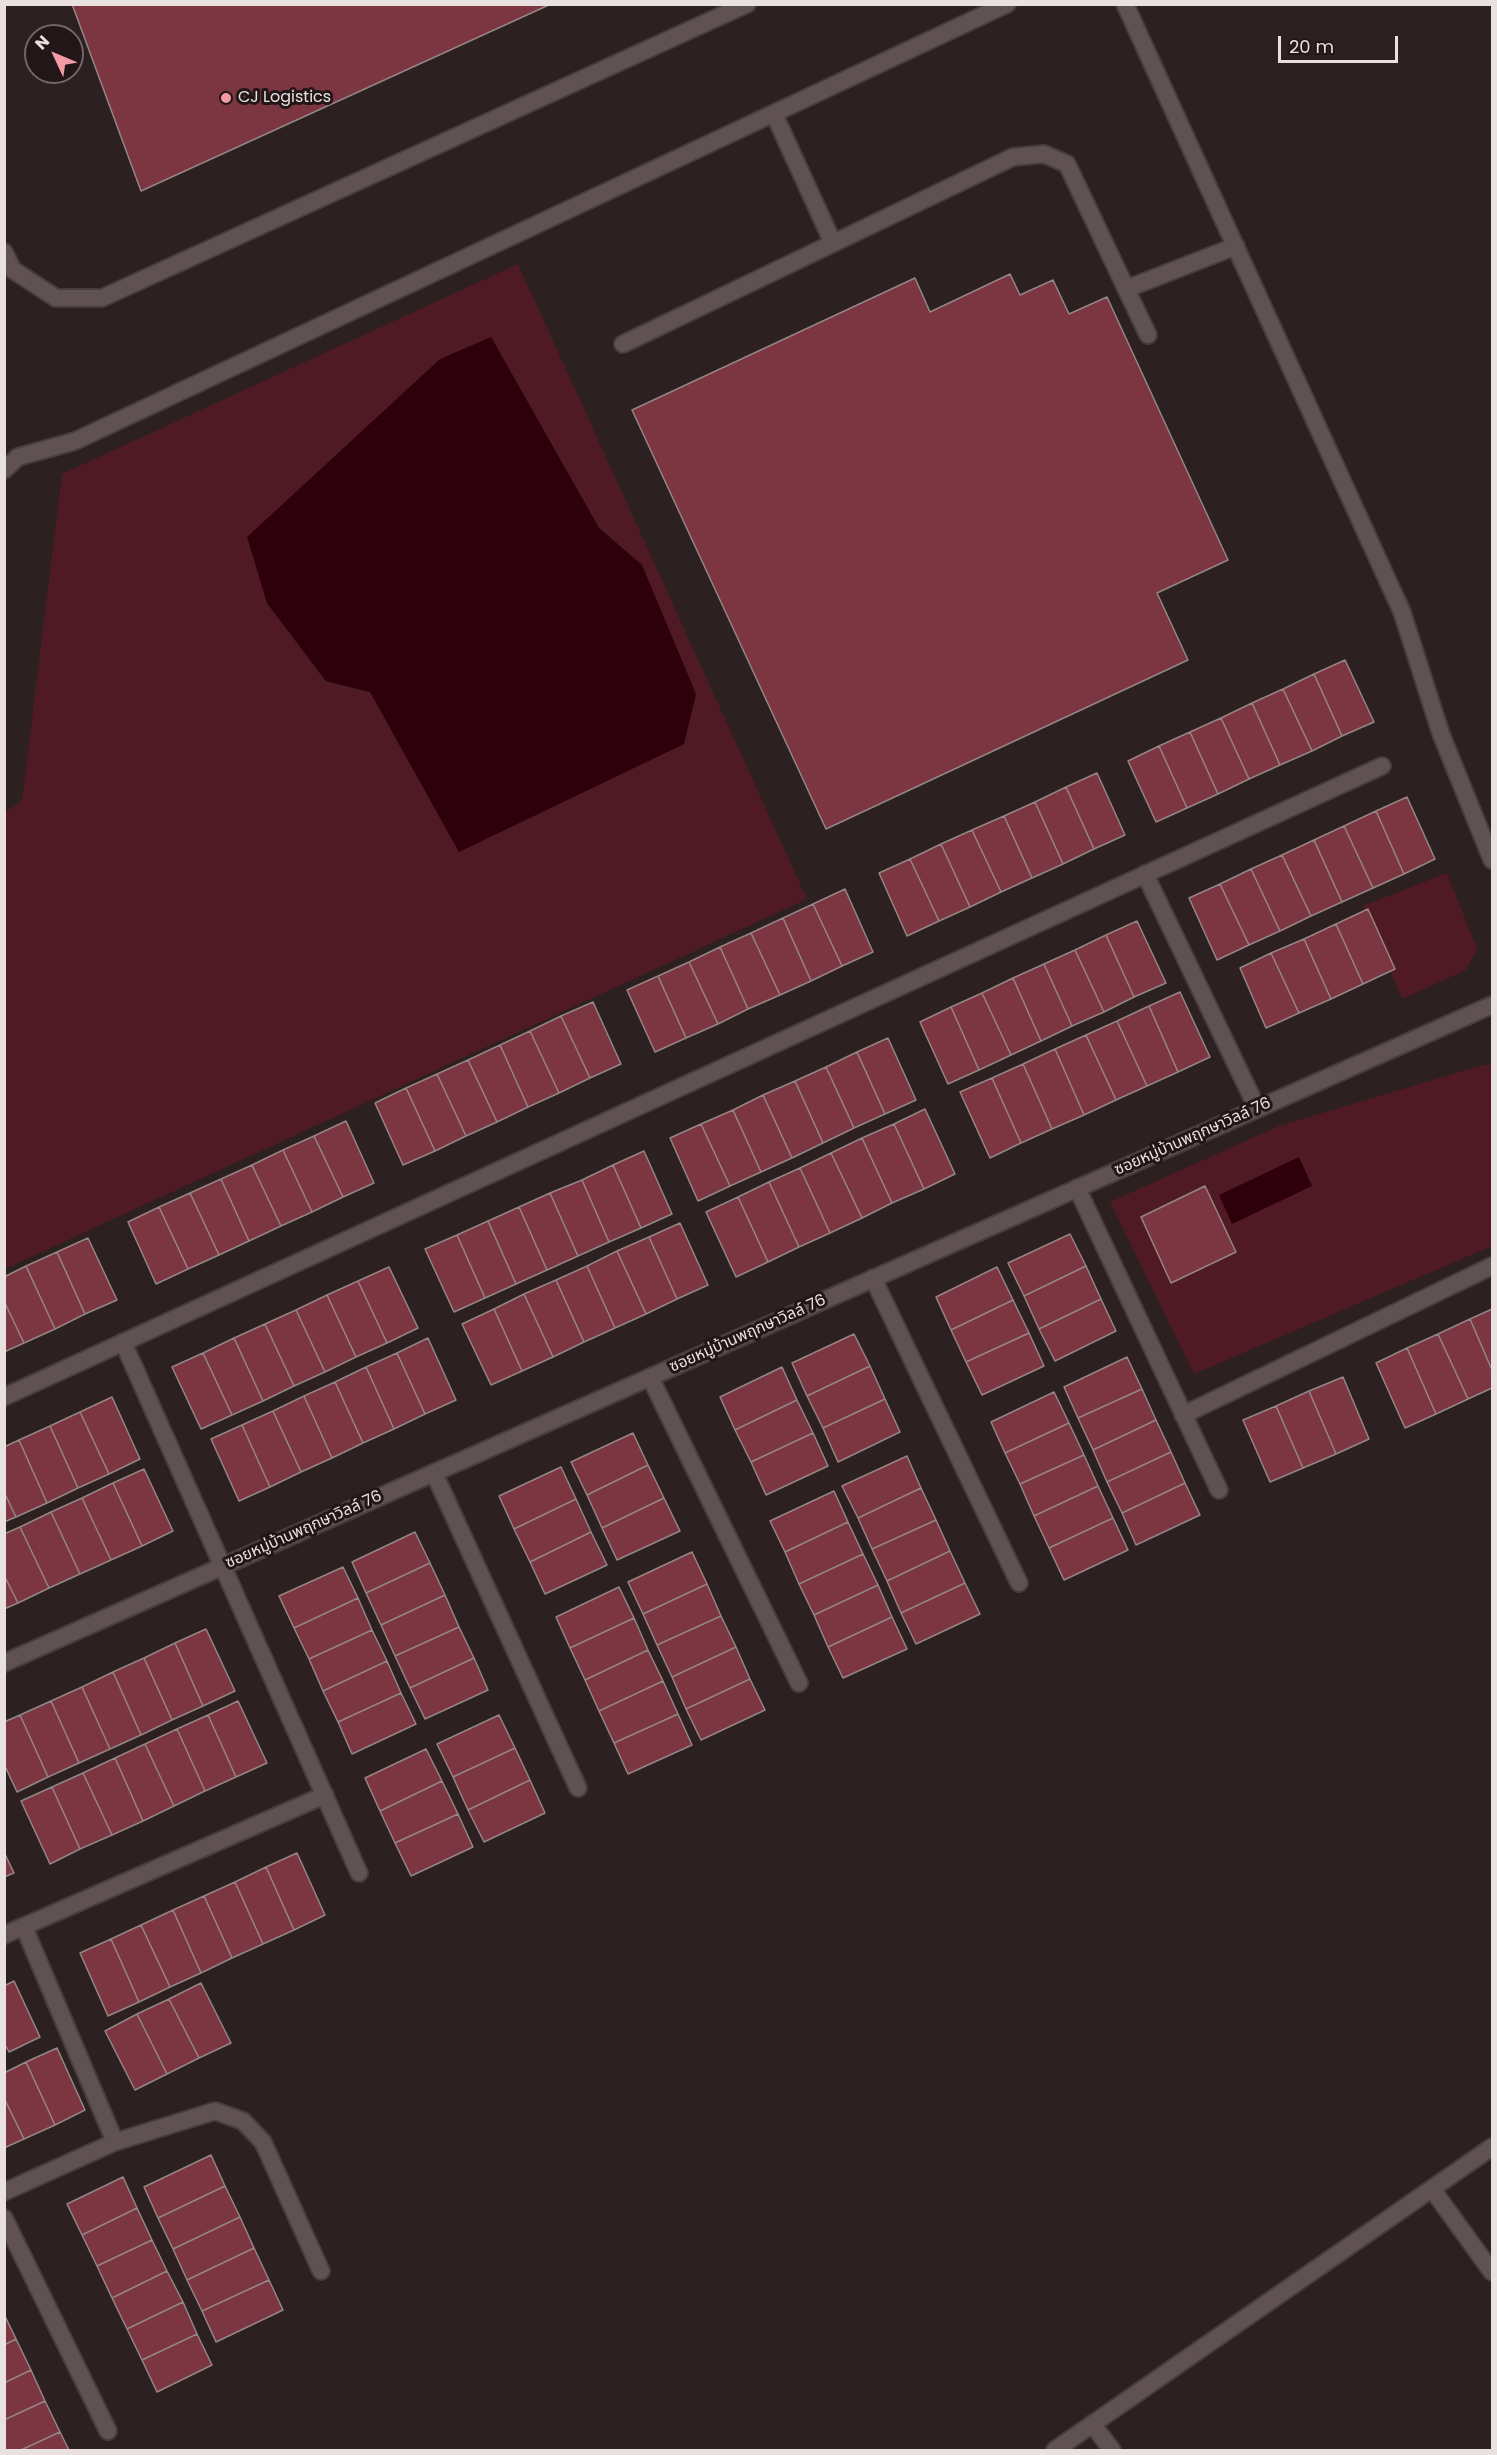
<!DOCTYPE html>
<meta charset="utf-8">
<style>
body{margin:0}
#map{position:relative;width:1497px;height:2455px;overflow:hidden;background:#2c2021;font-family:Poppins,sans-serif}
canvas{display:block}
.frame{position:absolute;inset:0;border:6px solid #e9e0e0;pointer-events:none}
.north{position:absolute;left:24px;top:24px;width:60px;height:60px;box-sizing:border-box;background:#221618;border:2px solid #726768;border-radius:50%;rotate:314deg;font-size:16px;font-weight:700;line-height:24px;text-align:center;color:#e9e0e0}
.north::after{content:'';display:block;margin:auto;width:21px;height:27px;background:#f49aa5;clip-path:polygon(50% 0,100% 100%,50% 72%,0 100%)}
.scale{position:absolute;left:1278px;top:36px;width:120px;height:27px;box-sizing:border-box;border:3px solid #e9e0e0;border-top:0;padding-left:8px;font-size:18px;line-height:21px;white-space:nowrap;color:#e9e0e0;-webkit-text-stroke:4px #221618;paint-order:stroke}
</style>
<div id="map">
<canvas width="1497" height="2455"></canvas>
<div class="frame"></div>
<div class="north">N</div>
<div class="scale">20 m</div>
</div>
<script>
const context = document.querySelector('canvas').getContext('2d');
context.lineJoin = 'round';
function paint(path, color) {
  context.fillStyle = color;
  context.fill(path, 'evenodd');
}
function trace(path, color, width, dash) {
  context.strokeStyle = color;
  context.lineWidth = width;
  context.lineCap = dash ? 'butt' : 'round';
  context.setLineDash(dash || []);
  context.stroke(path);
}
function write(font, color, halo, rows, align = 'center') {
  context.font = font + ' Poppins,"Noto Sans Thai",sans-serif';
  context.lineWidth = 6;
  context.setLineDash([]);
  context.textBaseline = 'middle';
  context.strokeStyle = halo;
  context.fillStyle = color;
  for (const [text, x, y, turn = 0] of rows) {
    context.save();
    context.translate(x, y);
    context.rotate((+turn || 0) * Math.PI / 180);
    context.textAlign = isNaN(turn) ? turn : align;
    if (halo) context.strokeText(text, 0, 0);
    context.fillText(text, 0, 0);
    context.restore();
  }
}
paint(new Path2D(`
 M518 264 807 899 5 1269V812L22 801 62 474ZM491 337 599 528 642 565 459 852 370 692 325 681 267 603Z
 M1447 873 1477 949 1466 970 1402 999 1363 906Z
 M1483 1065H1492V1246L1194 1374 1110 1202 1279 1126Z`), '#501a24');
paint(new Path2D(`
 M491 337 599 528 642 565 696 694 684 744 459 852 370 692 326 681 267 603 247 537 440 359Z
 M1299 1157 1312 1186 1232 1224 1219 1195Z`), '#2e000b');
const building = new Path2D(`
 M72 4H551L141 191Z
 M1010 274 1020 295 1053 280 1069 314 1107 297 1228 560 1157 593 1188 660 826 829 632 410 915 278 930 312Z
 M1345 660 1374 722 1342 736 1314 674Z
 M1314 674 1342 736 1312 751 1283 689Z
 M1283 689 1312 751 1280 765 1252 703Z
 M1252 703 1280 765 1249 779 1221 718Z
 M1221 718 1249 779 1218 794 1190 732Z
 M1190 732 1218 794 1187 808 1159 746Z
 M1159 746 1187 808 1156 822 1128 761Z
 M1097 773 1125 835 1094 849 1066 787Z
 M1066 787 1094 849 1063 864 1035 802Z
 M1407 797 1435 859 1404 874 1376 811Z
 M1035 802 1063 864 1032 878 1004 816Z
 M1376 811 1404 874 1373 888 1344 826Z
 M1004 816 1032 878 1001 892 972 830Z
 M1344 826 1373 888 1342 902 1314 840Z
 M972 830 1001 892 970 907 941 844Z
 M1314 840 1342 902 1311 916 1282 855Z
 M941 844 970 907 939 921 910 859Z
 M1282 855 1311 916 1280 931 1251 869Z
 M910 859 939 921 907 936 879 873Z
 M1251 869 1280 931 1249 945 1220 884Z
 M1220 884 1249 945 1217 960 1189 898Z
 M845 889 873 952 842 966 813 904Z
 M813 904 842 966 811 981 783 918Z
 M1368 909 1395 969 1363 984 1336 924Z
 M783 918 811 981 780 995 751 933Z
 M1137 921 1166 983 1134 997 1106 935Z
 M1336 924 1363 984 1331 999 1304 939Z
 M751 933 780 995 748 1009 720 947Z
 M1106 935 1134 997 1104 1012 1075 950Z
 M1304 939 1331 999 1299 1013 1271 953Z
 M720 947 748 1009 718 1024 689 962Z
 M1075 950 1104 1012 1072 1026 1044 964Z
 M1271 953 1299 1013 1266 1028 1240 968Z
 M689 962 718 1024 686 1038 658 976Z
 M1044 964 1072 1026 1041 1041 1013 978Z
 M658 976 686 1038 655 1052 627 990Z
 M1013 978 1041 1041 1011 1055 982 993Z
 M1180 992 1210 1057 1178 1072 1149 1006Z
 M982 993 1011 1055 979 1070 951 1007Z
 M593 1002 621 1064 590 1078 561 1016Z
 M1149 1006 1178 1072 1147 1086 1117 1021Z
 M951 1007 979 1070 948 1084 920 1022Z
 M561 1016 590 1078 559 1093 530 1031Z
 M1117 1021 1147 1086 1116 1100 1086 1035Z
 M530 1031 559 1093 528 1107 500 1045Z
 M1086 1035 1116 1100 1084 1115 1055 1049Z
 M888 1038 916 1100 885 1114 857 1052Z
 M500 1045 528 1107 497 1122 468 1060Z
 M1055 1049 1084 1115 1052 1129 1023 1064Z
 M857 1052 885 1114 854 1128 826 1067Z
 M468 1060 497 1122 466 1136 437 1074Z
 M1023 1064 1052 1129 1021 1143 992 1078Z
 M826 1067 854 1128 823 1143 795 1081Z
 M437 1074 466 1136 435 1151 406 1088Z
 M992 1078 1021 1143 990 1158 960 1092Z
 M795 1081 823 1143 792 1158 763 1095Z
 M406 1088 435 1151 403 1165 375 1103Z
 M763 1095 792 1158 761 1172 733 1110Z
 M925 1109 955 1174 924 1189 894 1124Z
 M733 1110 761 1172 730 1186 701 1124Z
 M346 1121 374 1183 343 1197 314 1136Z
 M701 1124 730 1186 698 1201 670 1138Z
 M894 1124 924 1189 892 1203 862 1138Z
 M314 1136 343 1197 312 1212 283 1150Z
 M862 1138 892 1203 862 1218 831 1153Z
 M283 1150 312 1212 281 1226 252 1165Z
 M644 1151 672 1214 641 1228 613 1165Z
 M831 1153 862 1218 830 1233 800 1168Z
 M252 1165 281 1226 249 1241 221 1179Z
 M613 1165 641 1228 609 1242 582 1180Z
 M800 1168 830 1233 799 1247 769 1182Z
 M221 1179 249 1241 219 1255 190 1193Z
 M582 1180 609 1242 578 1256 550 1193Z
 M769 1182 799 1247 768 1262 738 1197Z
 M1205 1186 1236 1252 1171 1283 1141 1217Z
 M190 1193 219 1255 188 1269 159 1207Z
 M550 1193 578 1256 547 1270 519 1207Z
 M738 1197 768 1262 736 1277 706 1212Z
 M159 1207 188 1269 156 1284 128 1222Z
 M519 1207 547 1270 516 1284 488 1221Z
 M488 1221 516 1284 485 1298 457 1235Z
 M680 1223 708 1285 677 1299 649 1237Z
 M1070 1234 1086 1266 1024 1296 1008 1263Z
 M457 1235 485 1298 454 1312 425 1249Z
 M649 1237 677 1299 646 1314 617 1251Z
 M88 1238 117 1300 85 1314 57 1252Z
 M617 1251 646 1314 615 1328 587 1266Z
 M57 1252 85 1314 55 1329 26 1266Z
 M26 1266 55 1329 24 1343 4 1301V1277Z
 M587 1266 615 1328 584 1342 556 1280Z
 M1086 1266 1101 1299 1039 1329 1024 1296Z
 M389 1267 418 1328 387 1343 358 1281Z
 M997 1267 1013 1300 951 1330 936 1297Z
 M556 1280 584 1342 553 1357 524 1294Z
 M358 1281 387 1343 356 1357 327 1295Z
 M524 1294 553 1357 522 1371 494 1309Z
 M327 1295 356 1357 325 1372 296 1310Z
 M1101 1299 1116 1331 1055 1361 1039 1329Z
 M1013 1300 1029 1333 966 1362 951 1330Z
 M4 1301 24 1343 4 1352Z
 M494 1309 522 1371 491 1385 462 1324Z
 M1492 1309V1370L1470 1319Z
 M296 1310 325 1372 294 1386 265 1324Z
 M1470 1319 1492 1370V1388L1468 1399 1438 1334Z
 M265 1324 294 1386 263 1401 234 1338Z
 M1029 1333 1044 1366 982 1395 966 1362Z
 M854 1334 870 1366 807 1396 792 1363Z
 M1438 1334 1468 1399 1436 1414 1407 1348Z
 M234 1338 263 1401 232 1415 203 1353Z
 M428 1338 456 1400 425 1414 397 1353Z
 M1407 1348 1436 1414 1405 1428 1376 1363Z
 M203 1353 232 1415 201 1429 172 1367Z
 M397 1353 425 1414 394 1429 366 1367Z
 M1127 1357 1142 1389 1078 1418 1064 1387Z
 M870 1366 885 1399 823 1428 807 1396Z
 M366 1367 394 1429 363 1443 335 1382Z
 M782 1367 797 1400 735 1430 720 1397Z
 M1343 1377 1369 1439 1336 1454 1309 1391Z
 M335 1382 363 1443 332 1458 304 1396Z
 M1142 1389 1156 1420 1093 1450 1078 1418Z
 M1309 1391 1336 1454 1303 1468 1276 1406Z
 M1054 1392 1069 1423 1005 1453 991 1422Z
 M304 1396 332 1458 301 1472 273 1411Z
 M112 1397 140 1459 109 1474 80 1412Z
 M885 1399 900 1432 838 1462 823 1428Z
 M797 1400 813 1433 751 1462 735 1430Z
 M1276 1406 1303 1468 1270 1482 1243 1420Z
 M273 1411 301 1472 270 1487 242 1425Z
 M80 1412 109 1474 78 1488 50 1426Z
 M1156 1420 1171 1452 1107 1482 1093 1450Z
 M1069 1423 1084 1455 1020 1484 1005 1453Z
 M242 1425 270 1487 239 1501 211 1439Z
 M50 1426 78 1488 47 1503 19 1440Z
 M633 1433 648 1465 587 1495 571 1462Z
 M813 1433 828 1466 766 1495 751 1462Z
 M19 1440 47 1503 16 1517 4 1492V1447Z
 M1171 1452 1185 1483 1122 1513 1107 1482Z
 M1084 1455 1098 1486 1034 1516 1020 1484Z
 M907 1456 921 1488 858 1518 842 1486Z
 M648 1465 664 1498 602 1528 587 1495Z
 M561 1467 576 1499 514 1529 499 1496Z
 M144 1469 173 1531 142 1546 113 1483Z
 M113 1483 142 1546 111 1560 82 1498Z
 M1185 1483 1200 1515 1136 1545 1122 1513Z
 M1098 1486 1113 1518 1049 1548 1034 1516Z
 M921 1488 936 1520 872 1549 858 1518Z
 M834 1491 848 1522 785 1552 770 1521Z
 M4 1492 16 1517 4 1522Z
 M82 1498 111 1560 80 1574 51 1512Z
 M664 1498 680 1531 617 1560 602 1528Z
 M576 1499 591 1532 530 1562 514 1529Z
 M51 1512 80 1574 49 1588 20 1527Z
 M1113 1518 1128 1550 1064 1580 1049 1548Z
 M936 1520 950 1551 887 1581 872 1549Z
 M848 1522 863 1554 799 1584 785 1552Z
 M20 1527 49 1588 18 1603 4 1575V1534Z
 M415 1532 430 1563 366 1593 352 1562Z
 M591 1532 607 1565 545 1594 530 1562Z
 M950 1551 965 1583 901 1613 887 1581Z
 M692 1552 707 1584 643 1614 628 1582Z
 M863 1554 878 1585 814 1615 799 1584Z
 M430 1563 445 1595 381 1625 366 1593Z
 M343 1567 358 1598 294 1628 279 1596Z
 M4 1575 18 1603 4 1609Z
 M965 1583 980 1614 916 1644 901 1613Z
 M707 1584 721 1616 657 1645 643 1614Z
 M878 1585 892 1617 828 1647 814 1615Z
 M619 1587 634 1618 570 1648 556 1617Z
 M445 1595 459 1627 395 1656 381 1625Z
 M358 1598 372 1630 309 1659 294 1628Z
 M721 1616 736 1647 672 1677 657 1645Z
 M892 1617 907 1649 843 1678 828 1647Z
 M634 1618 648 1650 585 1680 570 1648Z
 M459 1627 474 1658 410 1688 395 1656Z
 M206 1629 235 1691 203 1706 175 1643Z
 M372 1630 387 1661 323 1691 309 1659Z
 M175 1643 203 1706 172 1720 144 1658Z
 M736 1647 750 1679 686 1709 672 1677Z
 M648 1650 663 1681 599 1711 585 1680Z
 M144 1658 172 1720 141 1735 113 1672Z
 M474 1658 488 1690 425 1719 410 1688Z
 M387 1661 401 1693 338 1722 323 1691Z
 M113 1672 141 1735 110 1749 82 1687Z
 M750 1679 765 1710 701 1740 686 1709Z
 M663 1681 678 1714 614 1743 599 1711Z
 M82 1687 110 1749 79 1763 51 1701Z
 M401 1693 416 1724 352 1754 338 1722Z
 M51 1701 79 1763 48 1777 20 1715Z
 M238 1701 267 1763 236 1777 208 1715Z
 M678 1714 692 1745 628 1774 614 1743Z
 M20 1715 48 1777 17 1792 4 1764V1722Z
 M208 1715 236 1777 205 1791 177 1729Z
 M499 1715 515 1748 453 1777 437 1744Z
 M177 1729 205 1791 174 1806 145 1744Z
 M145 1744 174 1806 143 1821 115 1758Z
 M515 1748 530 1780 468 1810 453 1777Z
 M426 1749 442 1781 380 1811 365 1778Z
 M115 1758 143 1821 112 1835 83 1773Z
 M83 1773 112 1835 80 1849 52 1787Z
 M530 1780 545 1813 484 1842 468 1810Z
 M442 1781 458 1814 395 1843 380 1811Z
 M52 1787 80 1849 50 1864 21 1801Z
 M458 1814 473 1847 411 1876 395 1843Z
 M4 1852 14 1873 4 1877Z
 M297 1853 325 1915 294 1930 266 1867Z
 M266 1867 294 1930 263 1944 235 1882Z
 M235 1882 263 1944 232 1958 204 1896Z
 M204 1896 232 1958 201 1973 173 1910Z
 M173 1910 201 1973 170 1987 141 1925Z
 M141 1925 170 1987 139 2002 111 1939Z
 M111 1939 139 2002 108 2016 80 1953Z
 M14 1981 40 2037 9 2052 4 2043V1986Z
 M201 1983 231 2043 199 2058 169 1999Z
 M169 1999 199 2058 167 2074 137 2014Z
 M137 2014 167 2074 135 2090 105 2031Z
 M57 2048 85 2110 55 2125 26 2062Z
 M26 2062 55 2125 24 2139 4 2098V2073Z
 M4 2098 24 2139 4 2148Z
 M211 2155 225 2186 158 2218 144 2187Z
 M123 2177 137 2208 82 2235 67 2204Z
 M225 2186 240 2217 173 2249 158 2218Z
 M137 2208 152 2240 97 2266 82 2235Z
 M240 2217 254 2248 187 2280 173 2249Z
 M152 2240 167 2271 112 2298 97 2266Z
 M254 2248 269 2280 202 2311 187 2280Z
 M167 2271 183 2302 127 2329 112 2298Z
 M269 2280 283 2310 216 2342 202 2311Z
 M183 2302 197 2334 142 2360 127 2329Z
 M4 2314 16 2339 4 2345Z
 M197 2334 212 2365 157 2392 142 2360Z
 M16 2339 31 2370 4 2383V2345Z
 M31 2370 45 2401 4 2420V2383Z
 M45 2401 60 2432 21 2450H4V2420Z
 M60 2432 69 2450H21Z`);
paint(building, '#7b3641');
trace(building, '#958586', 1.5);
const service = new Path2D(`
 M774 114 833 243
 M4 252 13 270 56 298H102L747 4
 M1126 289 1236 246
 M623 344 1013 157 1044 154 1067 164 1148 335
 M4 470 18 457 75 441 1007 4`);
const minor = new Path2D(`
 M1125 4 1402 612 1441 734 1492 860
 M1145 874 1257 1108
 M1077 1188 1219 1490
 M873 1278 1019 1583
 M123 1342 359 1873
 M650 1377 799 1683
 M4 1397 1382 766
 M1183 1415 1492 1266
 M434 1473 578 1788
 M4 1663 1492 1005
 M24 1927 115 2142 215 2111 243 2121 263 2142 321 2271
 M4 1935 325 1795
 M1432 2189 1492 2272
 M4 2192 115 2142
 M4 2218 108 2431
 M1092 2424 1112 2450
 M1055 2450 1492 2147`);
trace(service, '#473d3d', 20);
trace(minor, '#473d3d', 20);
trace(service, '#605253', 16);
trace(minor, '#605253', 16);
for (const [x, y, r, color] of [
 [226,98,6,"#f49aa5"]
]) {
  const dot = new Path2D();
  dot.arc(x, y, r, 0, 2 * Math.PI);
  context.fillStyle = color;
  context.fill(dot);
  trace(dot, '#221618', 2);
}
write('16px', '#e9e0e0', '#221618', [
 ["CJ Logistics",238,98]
], 'left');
write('16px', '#e9e0e0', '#221618', [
 ["ซอยหมู่บ้านพฤกษาวิลล์ 76",1193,1137,-24],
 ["ซอยหมู่บ้านพฤกษาวิลล์ 76",748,1334,-24],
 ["ซอยหมู่บ้านพฤกษาวิลล์ 76",304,1530,-24]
]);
</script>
